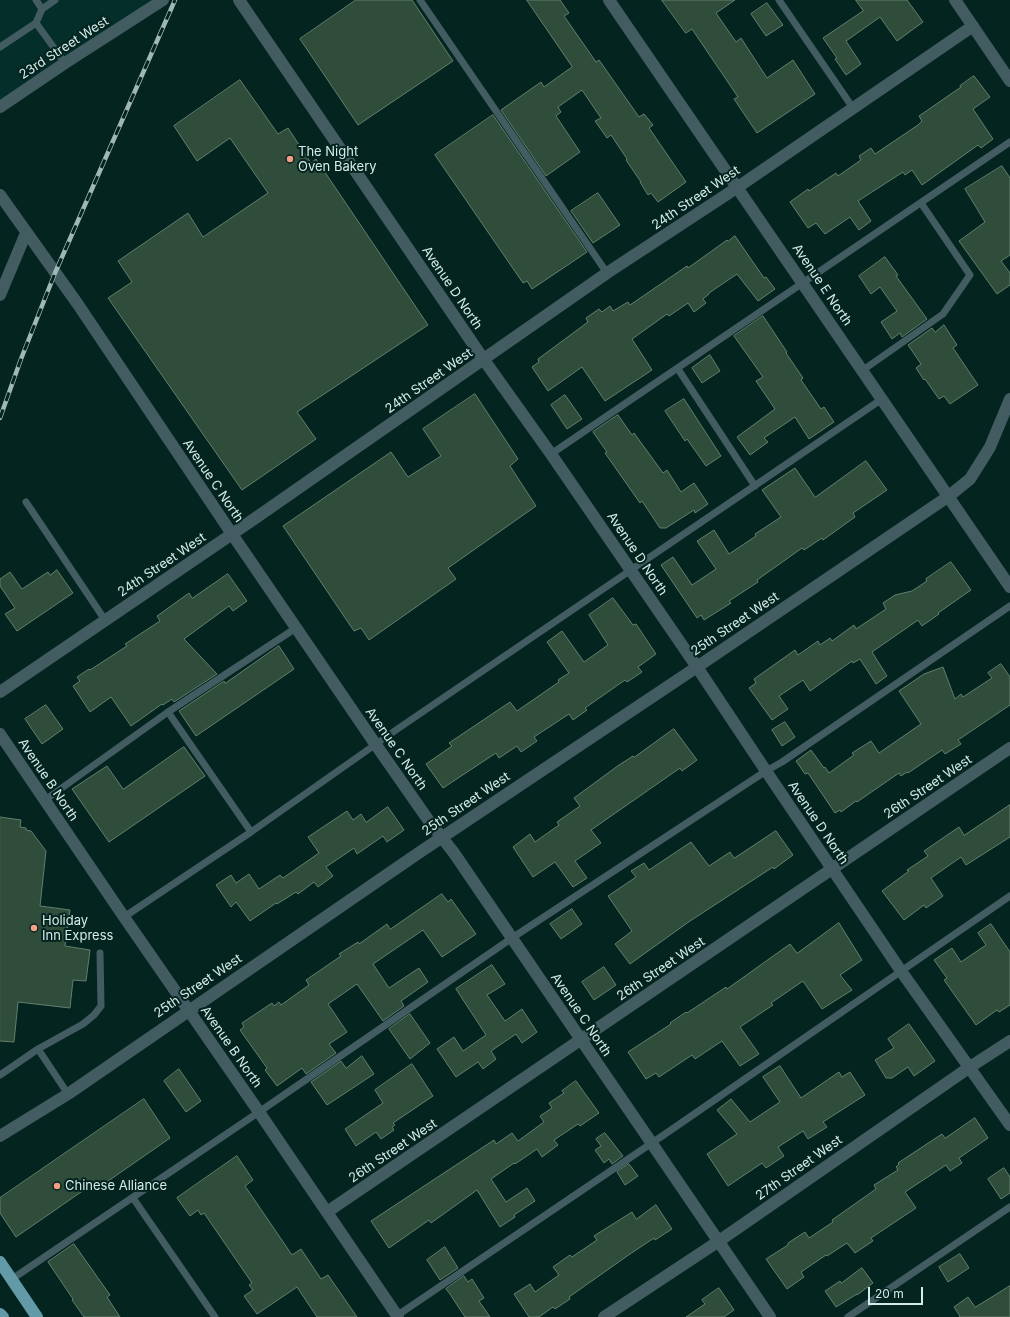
<!DOCTYPE html>
<style>
body{margin:0}
#map{position:relative;width:1010px;height:1317px;overflow:hidden;background:#042420;font-family:Inter,sans-serif}
canvas{display:block}
.scale{position:absolute;left:868px;top:1287px;width:55px;height:18px;box-sizing:border-box;border:2px solid #d5ebe7;border-top:0;padding-left:5px;font-size:12px;line-height:14px;white-space:nowrap;color:#d5ebe7;-webkit-text-stroke:3px #042420;paint-order:stroke}
</style>
<div id="map">
<canvas width="1010" height="1317"></canvas>
<div class="scale">20 m</div>
</div>
<script>
const context = document.querySelector('canvas').getContext('2d');
context.lineJoin = 'round';
function paint(path, color) {
  context.fillStyle = color;
  context.fill(path, 'evenodd');
}
function trace(path, color, width, dash) {
  context.strokeStyle = color;
  context.lineWidth = width;
  context.lineCap = dash ? 'butt' : 'round';
  context.setLineDash(dash || []);
  context.stroke(path);
}
function write(font, color, halo, rows, align = 'center') {
  context.font = font + ' Inter,sans-serif';
  context.lineWidth = 4;
  context.setLineDash([]);
  context.textBaseline = 'middle';
  context.strokeStyle = halo;
  context.fillStyle = color;
  for (const [text, x, y, turn = 0] of rows) {
    context.save();
    context.translate(x, y);
    context.rotate((+turn || 0) * Math.PI / 180);
    context.textAlign = isNaN(turn) ? turn : align;
    if (halo) context.strokeText(text, 0, 0);
    context.fillText(text, 0, 0);
    context.restore();
  }
}
paint(new Path2D(`
 M0 0H163L0 108Z`), '#032e29');
const building = new Path2D(`
 M356 0H412L453 61 358 125 300 39Z
 M527 0H560L569 13 564 16 596 62 599 60 639 117 644 114 653 125 649 128 686 182 658 202 651 193 648 195 640 182H641L626 160 627 159 611 135 607 138 595 121 601 118 582 90 558 107 561 112 556 116 580 152 546 176 501 110 541 82 544 87 572 67Z
 M662 0H735L716 13 736 42 741 38 767 78 793 60 815 94 757 133 734 99 738 97 692 29 686 33Z
 M856 0H907L923 22 897 41 880 17 846 41 861 64 846 75 835 59 837 58 823 38 863 11Z
 M767 3 783 25 766 36 751 14Z
 M974 76 990 97 973 109 993 139 981 148 978 145 922 185 912 170 905 175 903 172 858 201 871 221 859 230 850 217 825 234 816 223 808 228 790 202 808 189 809 191 836 173 838 176 861 160 859 156 871 148 875 154 918 125 922 121 919 116 961 87 960 86Z
 M240 80 278 134 288 128 311 163 316 159 428 325 297 412 316 439 242 490 108 298 132 282 118 261 188 213 203 237 268 193 230 138 197 161 174 126Z
 M493 115 587 252 532 289 527 281 523 283 435 155Z
 M1002 166 1010 178V255L1001 261 1010 273V285L997 294 959 241 985 222 965 189Z
 M598 193 620 225 593 243 571 211Z
 M735 236 764 278 766 277 775 289 758 301 737 274 709 293V294L703 299 706 303 694 312 688 303 669 316 667 314 632 339 652 370 605 401 582 367 548 391 532 367 539 362 538 359 588 322 586 318 599 309 602 312 610 306 613 311 628 302 630 305 687 266 688 268 727 240 728 241Z
 M885 257 898 275 896 276 927 319 902 337 900 333 892 339 881 322 897 311 880 287 871 294 859 276Z
 M763 316 787 352 786 353 803 378 801 380 821 409 824 407 834 422 809 439 795 417 764 438 768 442 750 455 737 437 775 409 756 381 763 377 734 336Z
 M944 325 957 345 953 348 978 385 950 404 944 396 939 399 925 379 924 380 916 368 921 364 908 345 932 328 935 332Z
 M710 355 720 371 702 383 692 368Z
 M475 394 518 459 510 466 536 506 448 568 456 579 369 640 361 628 354 631 283 526 391 452 408 477 441 456 423 429Z
 M565 395 582 419 567 429 551 405Z
 M684 399 721 456 706 466 687 439 685 441 665 411Z
 M618 415 632 435 634 433 663 473 667 470 681 492 694 483 708 504 695 513 694 510 666 528H660L642 501 640 503 605 453 607 452 593 432Z
 M866 461 887 490 853 513 855 517 823 540 822 538 804 550 802 548 757 580 758 582 729 601 731 603 704 620 701 615 697 618 661 565 673 557 692 585 716 569 697 541 714 530 729 554 756 536 755 534 781 517 762 490 795 468 815 497Z
 M951 562 971 590 938 613 939 614 922 626 918 620 872 652 887 676 876 684 860 659 853 663 852 661 810 691 803 680 779 696 788 709 772 720 749 688 756 683 754 679 795 650 798 655 818 641 820 645 830 638 832 641 854 625 856 629 886 609 883 603 895 595 912 591 927 581 926 579Z
 M57 570 73 593 17 631 5 614 15 608 0 586V579L10 572 22 589 48 572 50 575Z
 M228 574 247 601 233 611 229 606 184 639 217 674 174 702 172 699 163 705 162 704 131 726 111 697 90 712 73 686 80 681 77 677 89 669 90 670 127 646 125 644 160 621 157 616 189 593 192 598Z
 M613 598 633 625 636 624 656 654 638 667 642 672 627 682 625 680 585 708 587 710 573 720 569 714 534 737 537 741 521 752 517 746 499 758 496 753 443 788 426 764 452 746 449 743 510 702 517 711 559 682 558 680 569 673 547 642 562 631 584 662 608 645 589 615Z
 M279 646 294 669 196 736 179 711 224 681 225 683Z
 M1001 664 1010 677V705L958 740 961 744 945 754 942 750 908 773 907 772 901 776 899 773 857 802 856 801 841 812 840 810 835 813 808 773 805 774 796 761 811 750 824 768 825 767 829 773 854 755 852 753 871 741 879 753 921 724 899 691 924 674 943 667 955 699 961 694 963 697 992 678 988 673Z
 M46 705 63 729 42 744 25 719Z
 M785 722 795 737 782 746 772 730Z
 M674 729 697 760 682 771 680 768 591 830 601 843 575 861 587 878 573 887 555 862 533 877 513 847 530 834 535 842 559 825 557 822 580 806 574 798 619 765 633 756 634 757Z
 M184 747 205 776 109 842 72 789 107 766 123 789Z
 M1010 805V837L966 865 961 857 931 878 943 896 926 908 924 905 904 920 882 891 909 871 907 870 928 856 924 851 959 827 964 835Z
 M388 807 404 830 387 842 383 836 357 854 354 848 326 867 333 876 318 887 314 882 298 894 296 892 277 904 276 903 250 921 236 902 231 907 216 885 231 875 236 883 249 874 259 889 280 875 283 878 319 853 308 837 347 811 353 820 361 814 366 822Z
 M0 817 21 820 20 827 26 828V830L31 831 46 851 40 906 70 910 65 946 90 950 86 981 73 980 70 1008 18 1002 14 1042 0 1041Z
 M776 831 793 855 774 869 773 867 690 921 630 964 615 944 632 931 608 896 636 877 631 871 644 863 649 870 691 842 709 866 730 852 734 858Z
 M442 894 448 902 451 899 476 934 442 957 423 930 373 964 389 988 419 968 428 982 401 1001 404 1006 383 1021 357 984 328 1004 347 1032 329 1044 336 1053 306 1074 302 1068 277 1086 265 1070 267 1068 240 1030 244 1027 242 1023 272 1003 274 1006 279 1002 281 1005 309 985 306 980 341 956 339 954 358 942 359 944 387 924 390 929Z
 M572 909 582 924 561 939 550 924Z
 M839 923 862 960 840 975 852 990 822 1009 803 981 771 1003 773 1005 740 1027 759 1054 740 1066 722 1041 695 1059 692 1055 659 1077 656 1073 646 1079 628 1052 671 1024 670 1023 686 1012 687 1013 726 987 727 989 790 944 797 953Z
 M991 924 1010 952V1005L999 1012 997 1010 976 1025 944 980 947 978 934 960 952 948 961 962 986 945 978 933Z
 M492 965 505 984 487 995 505 1021 522 1009 537 1032 522 1043 516 1034 491 1051 496 1059 483 1069 478 1062 456 1077 437 1049 454 1037 463 1051 486 1035 456 989Z
 M604 967 616 985 594 1000 582 982Z
 M410 1014 430 1043 410 1059 389 1029Z
 M909 1024 935 1061 914 1076 908 1067 892 1078H886L875 1060 894 1048 888 1039Z
 M362 1056 374 1074 327 1105 311 1082 341 1061 346 1068Z
 M412 1064 433 1096 393 1123 395 1125 392 1127 394 1130 381 1139 376 1132 356 1146 345 1129 383 1103 375 1090Z
 M780 1066 801 1098 839 1072 842 1077 850 1072 865 1095 823 1122 827 1127 808 1139 803 1131 778 1147 784 1156 766 1168 762 1163 728 1186 707 1154 737 1134 717 1110 731 1099 750 1122 780 1102 763 1077Z
 M179 1069 201 1101 186 1112 164 1081Z
 M576 1081 599 1113 580 1126 578 1124 554 1140 558 1145 542 1157 537 1149 515 1164 514 1163 491 1179 506 1202 527 1188 535 1201 514 1215 515 1217 500 1227 477 1190 431 1223 429 1220 389 1248 371 1221 494 1140 496 1144 512 1133 518 1141 544 1122 540 1116 552 1108 549 1103 564 1093 562 1091Z
 M144 1099 170 1138 101 1186 97 1181 16 1237 0 1213V1198Z
 M975 1118 988 1138 959 1158 962 1163 950 1171 946 1165 905 1192 916 1208 871 1238 873 1241 855 1253 847 1243 827 1256 826 1255 801 1272 804 1277 787 1289 766 1259 788 1245V1243L805 1232 809 1238 833 1222 832 1220 876 1189 874 1185 898 1170 896 1167 899 1164 898 1163 942 1134 945 1138Z
 M605 1133 623 1156 612 1164 609 1159 604 1163 595 1150 601 1146 596 1139Z
 M237 1156 253 1180 245 1186 292 1255 301 1249 321 1279 328 1275 357 1317H317L297 1287 257 1314 244 1296 253 1290 249 1285 252 1283 204 1213 201 1215 198 1210 190 1216 177 1198Z
 M629 1164 638 1176 625 1185 617 1172Z
 M1004 1168 1010 1177V1193L1001 1199 988 1179Z
 M656 1205 672 1229 655 1240 654 1238 630 1254 569 1297 570 1299 555 1309 553 1307 539 1317H529L514 1294 530 1284 535 1292 559 1275 553 1267 570 1255 572 1257 597 1240 594 1236 632 1212 636 1219Z
 M74 1244 110 1295 107 1297 120 1317H84L72 1300 73 1299 48 1262Z
 M445 1247 458 1268 440 1280 427 1260Z
 M960 1254 969 1268 948 1282 939 1267Z
 M862 1268 873 1283 857 1295V1294L836 1307 825 1291 840 1281 841 1283Z
 M464 1276 468 1282 472 1279 484 1298 479 1301 490 1317H465L450 1294 446 1289Z
 M1010 1286V1317H959L960 1316 954 1307 968 1297 975 1307Z
 M719 1288 734 1310 724 1317H686L705 1304 702 1300Z`);
paint(building, '#304d3b');
trace(building, '#61806c', 1);
trace(new Path2D(`
 M36 0 42 9 36 23 65 63
 M420 0 607 273
 M779 0 853 108
 M42 9 55 0
 M0 47 36 23
 M678 369 755 486
 M863 370 943 314 970 275 921 203
 M551 454 1010 142
 M26 502 105 620
 M168 712 251 832
 M45 800 168 712 296 628
 M124 917 251 832 396 730 882 399
 M0 1075 38 1049
 M68 1094 38 1049 83 1024 94 1015 101 1006 100 953
 M133 1198 215 1317
 M12 1279 259 1112 512 938 766 771 782 762 1010 606
 M395 1317 671 1130 1010 896
 M848 1317 1010 1207`), '#425c62', 7);
trace(new Path2D(`
 M239 0 484 360 551 454 697 667 766 771 901 971 1010 1125
 M609 0 1010 587
 M955 0 1010 81
 M0 107 65 63 163 0
 M0 195 77 303 232 534 376 745 429 821 454 853 770 1317
 M0 295 26 233
 M0 692 257 517 607 273 738 187 973 26
 M0 734 124 917 259 1112 398 1317
 M0 1136 68 1094 420 852 697 667 949 496 970 479 990 447 1010 399
 M327 1212 1010 748
 M604 1317 719 1241 970 1067 1010 1041`), '#425c62', 12);
trace(new Path2D(`
 M0 1262 37 1317
 M0 1314 3 1317`), '#629aa8', 12);
const rail = new Path2D(`
 M0 418 21 359 55 273 175 0`);
trace(rail, '#a0b8b4', 4.5);
trace(rail, '#042420', 3, [9]);
for (const [x, y, r, color] of [
 [290,159,4,"#f39f84"],
 [34,928,4,"#f39f84"],
 [57,1186,4,"#f39f84"]
]) {
  const dot = new Path2D();
  dot.arc(x, y, r, 0, 2 * Math.PI);
  context.fillStyle = color;
  context.fill(dot);
  trace(dot, '#042420', 1.5);
}
write('13px', '#d5ebe7', '#042420', [
 ["23rd Street West",64,48,-33],
 ["24th Street West",696,198,-34],
 ["Avenue E North",822,285,56],
 ["Avenue D North",452,288,56],
 ["24th Street West",429,381,-35],
 ["Avenue C North",213,481,56],
 ["Avenue D North",637,554,56],
 ["24th Street West",162,565,-34],
 ["25th Street West",735,624,-34],
 ["Avenue C North",396,749,55],
 ["Avenue B North",48,780,56],
 ["26th Street West",928,787,-34],
 ["25th Street West",466,804,-34],
 ["Avenue D North",818,823,56],
 ["26th Street West",661,969,-34],
 ["25th Street West",198,986,-34],
 ["Avenue C North",581,1015,56],
 ["Avenue B North",231,1047,55],
 ["26th Street West",393,1151,-34],
 ["27th Street West",799,1168,-35]
]);
write('13px', '#d5ebe7', '#042420', [
 ["The Night",298,152],
 ["Oven Bakery",298,167],
 ["Holiday",42,921],
 ["Inn Express",42,936],
 ["Chinese Alliance",65,1186]
], 'left');
</script>
